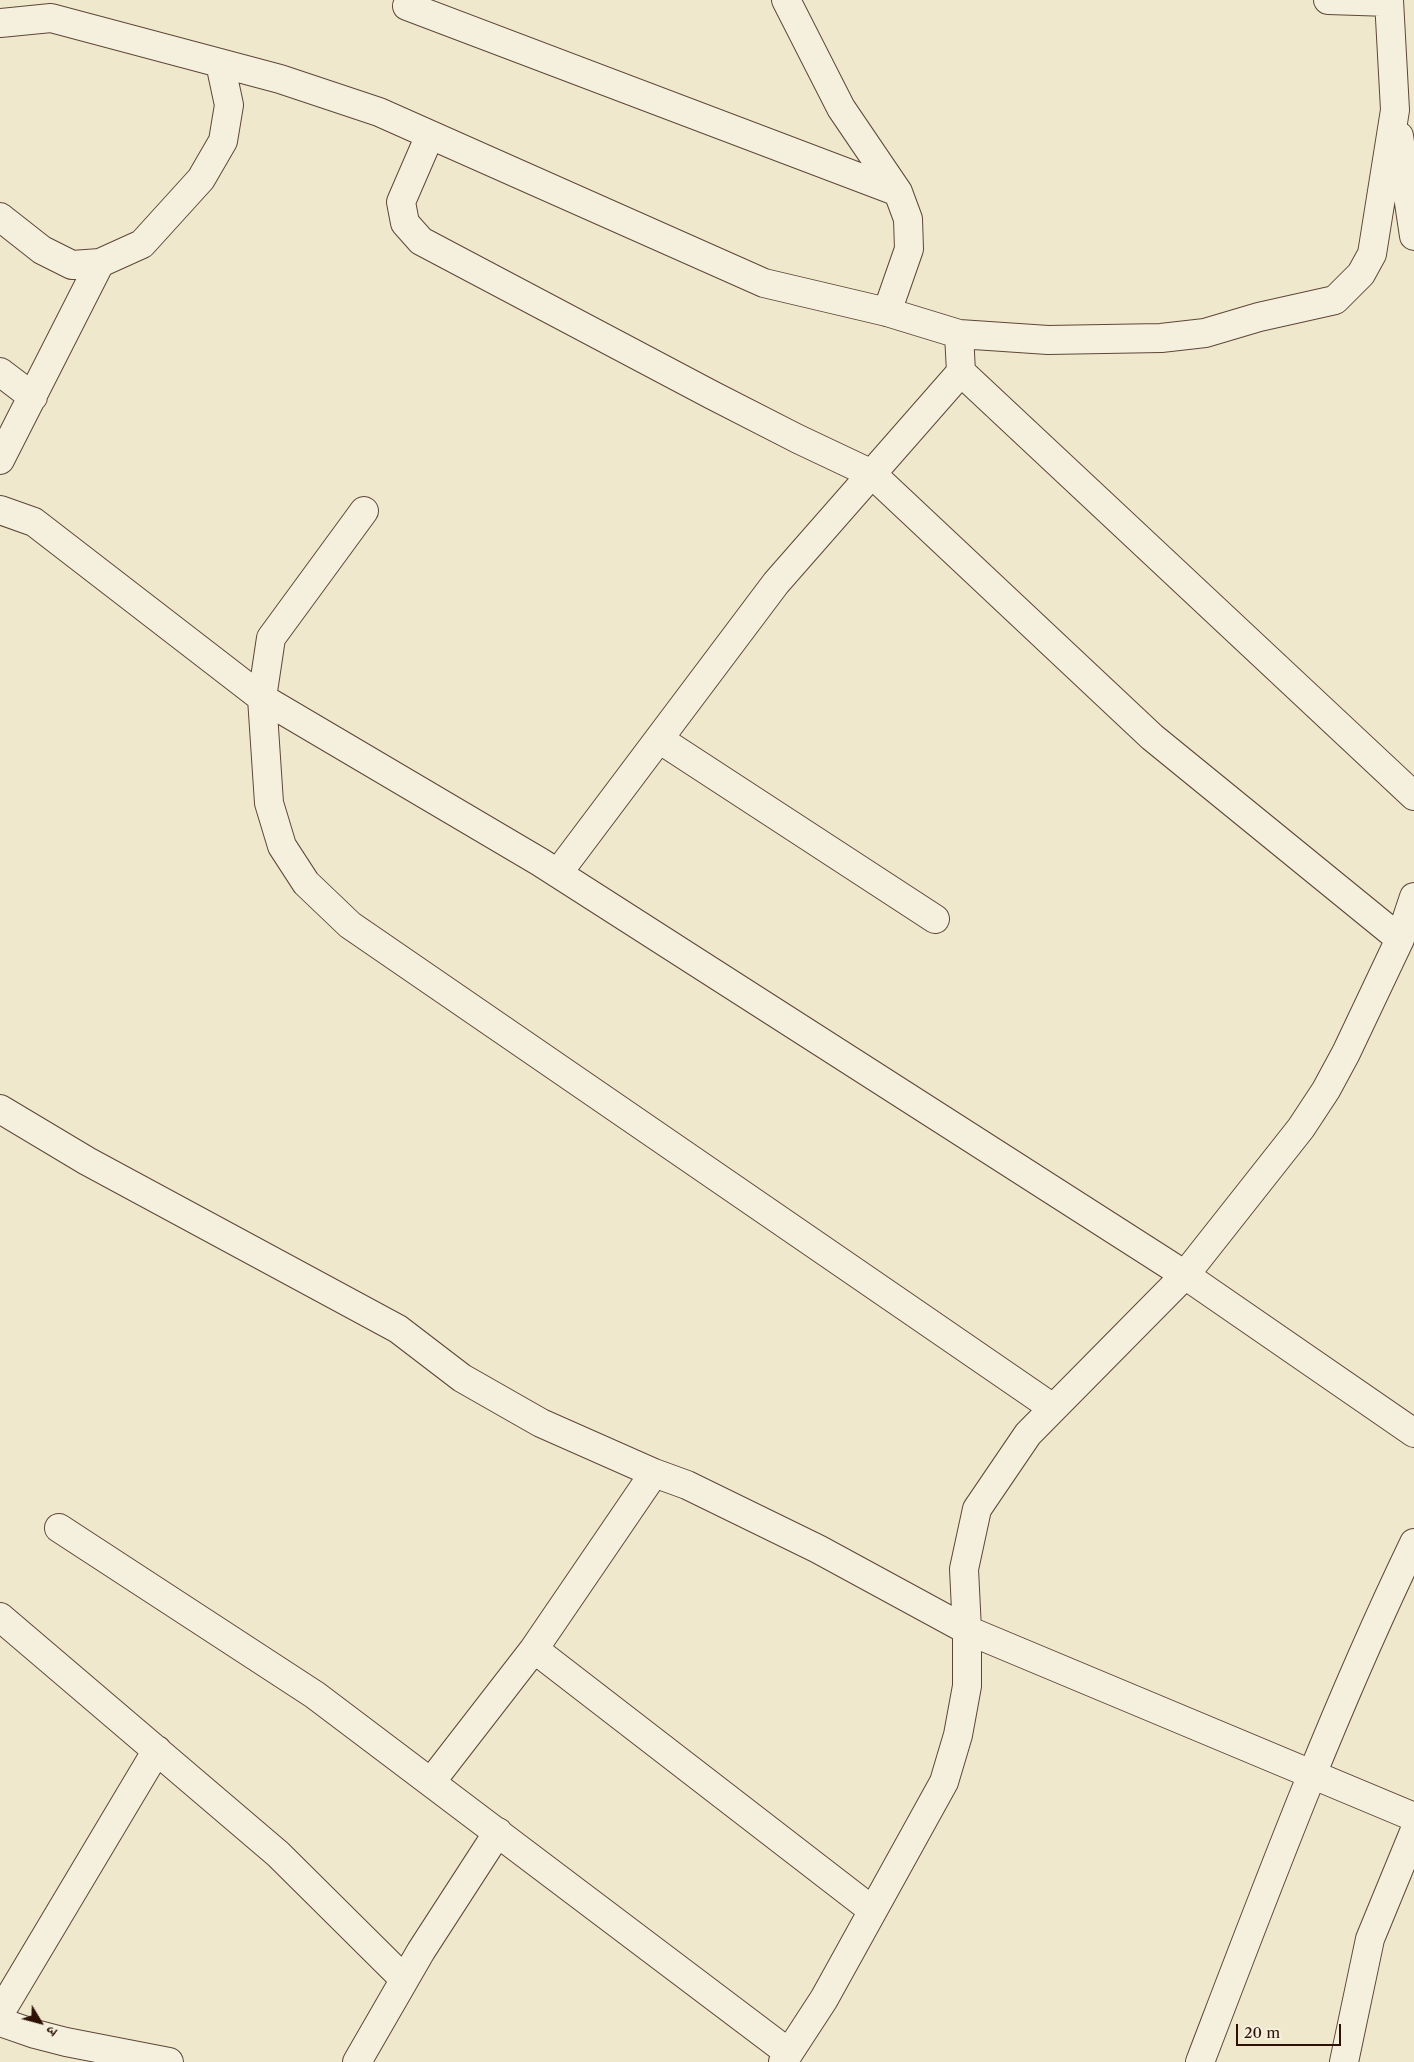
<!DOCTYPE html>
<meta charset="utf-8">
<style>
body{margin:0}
#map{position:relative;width:1414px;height:2062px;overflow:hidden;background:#efe8cd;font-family:"Libre Caslon Text","Noto Serif Devanagari",serif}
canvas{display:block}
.north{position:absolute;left:15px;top:1997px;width:50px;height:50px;-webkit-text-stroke:4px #f5f0de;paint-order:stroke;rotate:127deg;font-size:14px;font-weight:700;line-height:20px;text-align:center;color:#2e1004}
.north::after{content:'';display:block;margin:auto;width:18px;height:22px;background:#2e1004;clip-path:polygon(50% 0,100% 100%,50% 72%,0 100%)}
.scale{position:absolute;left:1236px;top:2024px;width:105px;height:22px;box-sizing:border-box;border:2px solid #2e1004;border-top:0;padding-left:6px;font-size:15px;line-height:18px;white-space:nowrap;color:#2e1004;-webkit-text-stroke:4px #f5f0de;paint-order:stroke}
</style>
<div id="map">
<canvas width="1414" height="2062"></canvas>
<div class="north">उ</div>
<div class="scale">20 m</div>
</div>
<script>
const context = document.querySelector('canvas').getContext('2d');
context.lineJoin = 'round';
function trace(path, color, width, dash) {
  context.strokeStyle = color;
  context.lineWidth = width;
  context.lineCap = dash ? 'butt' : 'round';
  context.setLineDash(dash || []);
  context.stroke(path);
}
const minor = new Path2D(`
 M786 0 841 108 898 192 908 219 909 249 887 312
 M1328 0 1389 2
 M407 6 898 192
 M0 23 51 18 280 79 379 112 764 283 887 312 959 334 1048 340 1161 338 1205 333 1259 317 1335 300 1361 274 1372 254 1395 110 1389 0
 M430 135 401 202 405 223 421 241 712 395 798 439 872 474 1152 737 1400 939
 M1399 136 1414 236
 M0 217 42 250 72 265 100 263 142 244 201 179 223 141 229 105 220 63
 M959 334 961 372 1414 796
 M0 372 33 397
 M0 460 100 263
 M0 510 34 522 262 698 540 862 1185 1275 1414 1433
 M364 511 271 638 262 698 269 803 282 846 306 883 350 925 1053 1408
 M659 739 935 919
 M558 873 776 583 961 372
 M0 1109 87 1161 398 1329 462 1378 541 1423 654 1473 687 1485 818 1549 967 1630 1414 1817
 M59 1528 315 1695 789 2053
 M0 1617 278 1854 404 1979
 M534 1649 872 1910
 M431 1782 534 1649 654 1473
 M0 2013 157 1750
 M0 2022 35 2034 66 2042 169 2062
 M357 2062 421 1951 498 1832
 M783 2062 824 1999 944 1782 958 1735 967 1686V1630L964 1569 977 1509 1028 1434 1185 1275 1301 1128 1326 1090 1346 1053 1400 939 1414 897
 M1200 2062C1267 1887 1333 1711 1414 1543
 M1344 2062 1370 1939 1414 1832`);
trace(minor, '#5e4636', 30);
trace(minor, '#f5f0de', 28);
</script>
